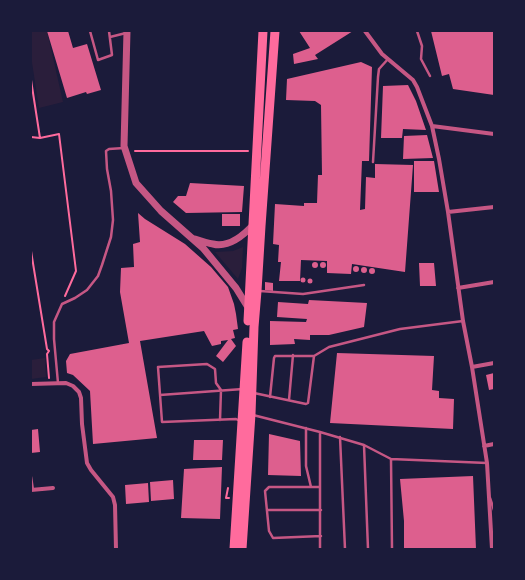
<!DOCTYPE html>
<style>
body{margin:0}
#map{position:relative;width:525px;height:580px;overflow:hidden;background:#1b1b3a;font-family:Quicksand,sans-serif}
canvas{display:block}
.frame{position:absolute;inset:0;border:32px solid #1b1b3a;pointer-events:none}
</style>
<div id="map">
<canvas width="525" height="580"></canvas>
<div class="frame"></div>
</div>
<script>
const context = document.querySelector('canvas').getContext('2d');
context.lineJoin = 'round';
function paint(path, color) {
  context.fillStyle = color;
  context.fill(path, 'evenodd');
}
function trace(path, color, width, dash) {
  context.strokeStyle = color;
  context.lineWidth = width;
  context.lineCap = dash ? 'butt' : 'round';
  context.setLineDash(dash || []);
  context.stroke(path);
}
paint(new Path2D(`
 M31 31H47L63 102 39 108 31 56Z
 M243 247 242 268 238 279 215 252 233 251Z
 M45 358 46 377 31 379V360Z`), '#2a1e3b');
paint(new Path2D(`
 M47 31H68L73 48 87 44 101 90 87 94 86 92 67 98Z
 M299 31H353L315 55 318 59 294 64 293 54 310 48Z
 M431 31H494V95L453 89 449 74 442 76Z
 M361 62 372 67 369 161H362L360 210 365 209 366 177 375 178V164L413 165 405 272 352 264 351 274 327 273V261L301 260 300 281H279L281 262H278L279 245 273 244 275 204 304 206V203H317L318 175H322L321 105 315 101 286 100 287 79Z
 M408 85 416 101 426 130 403 129 402 138H381L383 86Z
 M427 135 433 158 403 159 404 136Z
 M414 161H434L439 192H414Z
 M190 183 244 186 242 212 186 213 173 202 178 196H186Z
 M138 213 145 219 185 244 211 267 228 287 234 304 236 314 238 329 233 330 235 338 231 339 236 346 223 362 216 356 228 340 221 341V344L212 346 204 331 140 341 157 438 93 444 90 391 73 375 67 373 66 361 70 354 129 343 120 292 121 268 134 267 133 244 140 242Z
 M222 214H240V226H222Z
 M320 265a3 3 0 1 1 6 0a3 3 0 1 1-6 0Z
 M312 265a3 3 0 1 1 6 0a3 3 0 1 1-6 0Z
 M419 263H434L436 286H420Z
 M353 269a3 3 0 1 1 6 0a3 3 0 1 1-6 0Z
 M361 270a3 3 0 1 1 6 0a3 3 0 1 1-6 0Z
 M369 271a3 3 0 1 1 6 0a3 3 0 1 1-6 0Z
 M300.5 280a2.5 2.5 0 1 1 5 0a2.5 2.5 0 1 1-5 0Z
 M307.5 281a2.5 2.5 0 1 1 5 0a2.5 2.5 0 1 1-5 0Z
 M265 282 273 283V291L265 290Z
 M309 300 367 303 364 327 329 335H310V340L294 339 295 344 270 345V321L306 322 307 319 277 317 278 302 308 304Z
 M337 353 434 356 432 390 439 391V398L454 399 453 429 330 423Z
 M494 373V389L489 390 486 375Z
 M38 429 40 452 31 453V430Z
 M269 434 300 441 301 476 268 475Z
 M194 440H223L222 460H193Z
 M222 467 220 519 181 518 184 469Z
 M473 476 476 549H404V521L400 479Z
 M173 480 174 499 151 501 150 482Z
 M148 483 149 502 126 504 125 485Z`), '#dd5f8e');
trace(new Path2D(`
 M31 80 40 138
 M31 137 40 138 59 134 76 271 65 296
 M135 151H248
 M31 251 47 349 49 351 47 354 49 378
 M228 488 226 498H229`), '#ff6b9d', 2);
trace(new Path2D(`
 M90 31 98 60 112 55 109 31
 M417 31 422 46 421 59 430 76
 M110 37 126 33
 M373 162 378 77 379 69 388 59
 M260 291 303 294 364 285
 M314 356 329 347 400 329 463 321
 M58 383 54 339V322L62 304 75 298 87 290 98 276 102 265 111 237 113 220 111 191 107 169 106 151 109 149 124 148
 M254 393 306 404 308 403 314 356H275L274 358 270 397
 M160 395 243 389
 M289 400 293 355
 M253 415 320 432 364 445 391 459 487 463
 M220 420 221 390 216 383 215 369 207 364 158 367 162 422 236 419 240 421
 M306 428V466L311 487
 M320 432V549
 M340 437 345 549
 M364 445 368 549
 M391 459 392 549
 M31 477 33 490
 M320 487H269L265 491 269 531 273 538 321 536
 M490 498 494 510
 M267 510H321`), '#c65784', 2.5);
trace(new Path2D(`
 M365 31 382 54 413 80 417 87 432 126 439 159 448 212 463 321 472 367 487 463 492 549
 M432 126 494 134
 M448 212 494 207
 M458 288 494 282
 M472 367 494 363
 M31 384 66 383 73 386 79 392 81 398 82 424 87 463 91 470 113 497 115 505 116 549
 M484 446 494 444
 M31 490 53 488`), '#c65784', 4);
trace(new Path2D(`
 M127 31 124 146 136 183 161 211 203 248 236 288 249 309
 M195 239C201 241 207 243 213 244 229 248 244 235 254 224`), '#c65784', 7);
trace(new Path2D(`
 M248 321 263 31
 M234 549 247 342
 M242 549 251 414 254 327 257 291 261 226 275 31`), '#ff6b9d', 9);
</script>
